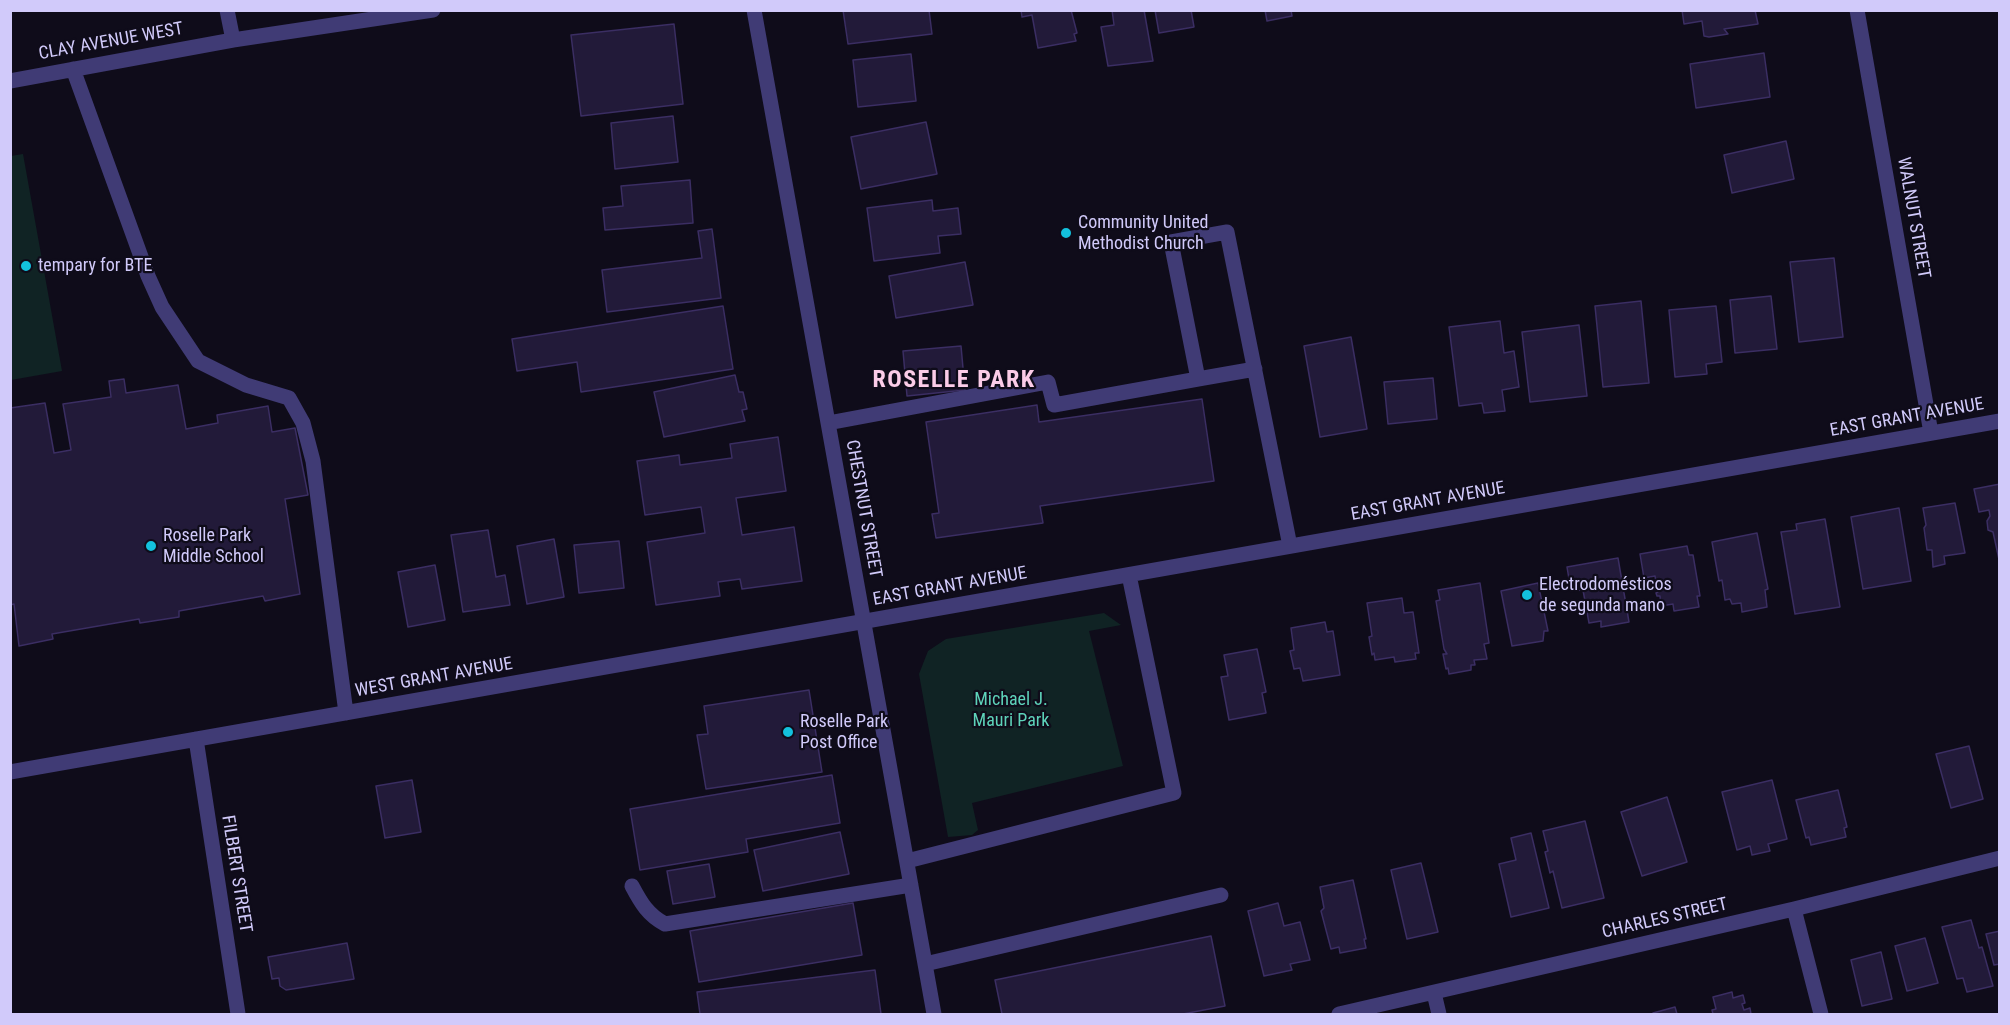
<!DOCTYPE html>
<meta charset="utf-8">
<style>
body{margin:0}
#map{position:relative;width:2010px;height:1025px;overflow:hidden;background:#0f0c1a;font-family:"Roboto Condensed",sans-serif}
canvas{display:block}
.frame{position:absolute;inset:0;border:12px solid #d1cafa;pointer-events:none}
</style>
<div id="map">
<canvas width="2010" height="1025"></canvas>
<div class="frame"></div>
</div>
<script>
const context = document.querySelector('canvas').getContext('2d');
context.lineJoin = 'round';
function paint(path, color) {
  context.fillStyle = color;
  context.fill(path, 'evenodd');
}
function trace(path, color, width, dash) {
  context.strokeStyle = color;
  context.lineWidth = width;
  context.lineCap = dash ? 'butt' : 'round';
  context.setLineDash(dash || []);
  context.stroke(path);
}
function write(font, color, halo, rows, align = 'center') {
  context.font = font + ' "Roboto Condensed",sans-serif';
  context.lineWidth = 4.5;
  context.setLineDash([]);
  context.textBaseline = 'middle';
  context.strokeStyle = halo;
  context.fillStyle = color;
  for (const [text, x, y, turn = 0] of rows) {
    context.save();
    context.translate(x, y);
    context.rotate((+turn || 0) * Math.PI / 180);
    context.textAlign = isNaN(turn) ? turn : align;
    if (halo) context.strokeText(text, 0, 0);
    context.fillText(text, 0, 0);
    context.restore();
  }
}
paint(new Path2D(`
 M23 154 62 371 11 380V156Z
 M1104 613 1121 625 1089 631 1123 766 972 803 978 830 972 835 948 837 919 674 928 651 946 639Z`), '#102324');
const building = new Path2D(`
 M843 10H929L932 34 848 44Z
 M1021 10H1071L1077 33 1074 34 1076 41 1038 48 1032 15 1022 17Z
 M1112 10H1144L1153 61 1108 66 1101 27 1114 25Z
 M1155 10H1191L1194 27 1159 33Z
 M1265 10H1291L1292 16 1267 21Z
 M1682 10H1755L1758 24 1724 29 1728 34 1709 37 1704 36 1702 21 1684 24Z
 M674 24 683 104 581 116 571 35Z
 M1764 53 1770 97 1696 108 1690 64Z
 M911 54 916 101 858 107 853 60Z
 M673 116 678 162 615 169 611 123Z
 M926 122 937 174 861 189 851 137Z
 M1786 141 1794 179 1732 193 1724 155Z
 M690 180 693 223 605 230 603 208 623 206 621 186Z
 M932 200 933 211 958 208 961 234 938 236 940 253 874 261 867 208Z
 M712 229 721 298 607 312 602 270 702 258 698 231Z
 M1834 258 1843 337 1799 342 1790 262Z
 M965 262 973 305 896 318 889 276Z
 M1771 296 1777 349 1735 353 1730 300Z
 M1641 301 1649 383 1603 387 1595 306Z
 M723 306 733 369 581 392 577 362 517 371 512 339Z
 M1716 306 1722 362 1706 364 1707 374 1675 377 1669 310Z
 M1500 321 1504 353 1514 351 1519 387 1502 390 1505 411 1484 413 1482 403 1459 406 1449 327Z
 M1579 325 1587 396 1530 402 1522 332Z
 M1351 337 1367 429 1320 437 1304 346Z
 M961 346 965 390 907 396 903 351Z
 M735 375 739 392H743L747 409 742 410 745 421 664 437 654 392Z
 M1433 378 1437 419 1388 424 1384 382Z
 M124 379 126 393 178 385 186 429 218 423 217 415 268 406 272 432 295 428 308 495 285 499 300 594 265 601 263 596 179 611V617L140 623 139 619 52 634 53 639 19 646 14 604 10 605V408L45 403 54 453 71 450 63 404 111 397 109 381Z
 M1202 399 1214 481 1040 506 1043 523 936 538 932 514 939 513 926 422 1037 405 1039 422Z
 M778 437 786 491 736 498 742 535 794 527 802 581 742 589 740 579 718 582 720 596 656 605 647 542 705 533 701 507 645 515 637 461 679 455 680 465 732 458 730 444Z
 M2000 484V564L1993 532 1988 530 1987 521 1990 516 1989 510 1979 512 1974 489Z
 M1955 503 1965 553 1944 556 1945 564 1933 567 1932 550H1927L1924 528 1926 525 1923 508Z
 M1899 508 1911 581 1863 589 1851 517Z
 M1825 519 1840 607 1795 614 1781 532 1797 530 1796 524Z
 M488 530 496 577 505 575 510 605 463 612 451 535Z
 M1757 533 1768 589 1765 590 1767 607 1742 612 1741 603 1732 604 1730 599 1725 600 1722 580 1719 581 1712 542Z
 M554 539 564 597 527 604 517 546Z
 M619 541 624 588 579 593 574 545Z
 M1687 546 1689 555H1693L1700 596H1697L1699 607 1674 611 1673 604 1661 606 1660 596H1657L1656 593 1658 592 1655 576 1644 578 1640 554Z
 M1618 558 1629 622 1601 627V621L1589 623 1583 590 1571 591 1567 567Z
 M435 565 445 620 408 627 398 572Z
 M1480 583 1489 643 1484 644 1487 659 1474 660 1475 665H1471V670L1449 674 1448 668 1446 669 1443 654H1447L1444 649 1436 601 1440 600 1438 590Z
 M1538 583 1548 631H1544L1543 641 1512 646 1501 591Z
 M1402 598 1404 613 1413 612 1419 653H1415L1416 659 1395 662 1394 657 1375 660 1374 653 1372 655 1369 637 1372 636 1367 603Z
 M1325 622 1327 632 1333 631 1340 675 1303 681 1300 668 1294 669 1290 651 1294 650 1291 628Z
 M1257 649 1266 692 1262 693 1266 713 1229 720 1221 677 1228 676 1224 655Z
 M809 690 822 772 706 789 697 735 708 734 704 706Z
 M1969 746 1983 799 1951 808 1936 754Z
 M832 775 840 823 746 839 748 852 640 870 630 809Z
 M412 780 421 832 385 838 376 786Z
 M1772 780 1787 839 1768 844 1770 851 1752 855 1750 846 1737 850 1722 792Z
 M1838 790 1847 827 1844 828 1846 837 1811 845 1809 837 1806 838 1796 800Z
 M1667 797 1687 862 1642 876 1621 812Z
 M1585 821 1604 898 1562 908 1553 871 1550 873 1545 852 1548 851 1543 831Z
 M840 832 849 874 763 891 754 850Z
 M1531 833 1549 908 1511 917 1499 864 1516 860 1511 838Z
 M1421 863 1438 932 1407 939 1391 870Z
 M709 864 715 897 673 904 667 871Z
 M1353 880 1366 939H1364L1366 948 1340 953 1339 947 1331 949 1321 911 1324 908 1320 887Z
 M853 903 862 955 699 982 690 931Z
 M1278 903 1284 926 1300 922 1310 960 1290 964 1292 970 1264 976 1248 911Z
 M1971 920 1979 948 1982 947 1993 986 1967 992 1963 978 1957 979 1942 927Z
 M2000 931V964L1994 965 1986 934Z
 M1211 936 1225 1006 1183 1014H1002L995 980Z
 M1925 938 1938 983 1907 991 1895 946Z
 M347 943 354 979 286 990 280 986 279 978 272 979 268 957Z
 M1881 952 1892 999 1862 1006 1851 960Z
 M875 970 881 1014H700L697 992Z
 M1732 992 1733 998 1743 995 1745 1003 1742 1004 1744 1010 1750 1008 1751 1014H1713L1712 1010 1716 1009 1713 997Z
 M1675 1007 1677 1014H1653V1013Z`);
paint(building, '#221a39');
trace(building, '#3b2e63', 1.5);
trace(new Path2D(`
 M227 10 233 40
 M754 10 934 1014
 M1857 10 1931 433
 M73 69 148 276 162 307 198 361 246 385 289 398 303 423 313 461 346 713
 M10 81 233 40 433 10
 M1198 379 1255 369
 M828 423 1048 382 1054 405 1198 379 1171 242 1227 232 1290 546
 M196 739 238 1014
 M10 772 2000 421
 M907 861 1174 793 1129 575
 M632 886C641 903 648 915 665 924L911 885
 M1794 909 1821 1014
 M925 964 1221 895
 M1434 993 1439 1014
 M1339 1014 1794 909 2000 858`), '#403b75', 15);
for (const [x, y, r, color] of [
 [1066,233,6,"#13c1dd"],
 [26,266,6,"#13c1dd"],
 [151,546,6,"#13c1dd"],
 [1527,595,6,"#13c1dd"],
 [788,732,6,"#13c1dd"]
]) {
  const dot = new Path2D();
  dot.arc(x, y, r, 0, 2 * Math.PI);
  context.fillStyle = color;
  context.fill(dot);
  trace(dot, '#0f0c1a', 2);
}
write('18px', '#d1cafa', '#0f0c1a', [
 ["CLAY AVENUE WEST",111,42,-10],
 ["WALNUT STREET",1913,218,80],
 ["EAST GRANT AVENUE",1907,418,-10],
 ["EAST GRANT AVENUE",1428,502,-10],
 ["CHESTNUT STREET",863,509,80],
 ["EAST GRANT AVENUE",950,587,-10],
 ["WEST GRANT AVENUE",434,678,-10],
 ["FILBERT STREET",236,874,81],
 ["CHARLES STREET",1665,919,-13]
]);
write('18px', '#d1cafa', '#0f0c1a', [
 ["Community United",1078,223],
 ["Methodist Church",1078,244],
 ["tempary for BTE",38,266],
 ["Roselle Park",163,536],
 ["Middle School",163,557],
 ["Electrodomésticos",1539,585],
 ["de segunda mano",1539,606],
 ["Roselle Park",800,722],
 ["Post Office",800,743]
], 'left');
write('18px', '#5ed3ba', '#0f0c1a', [
 ["Michael J.",1011,700],
 ["Mauri Park",1011,721]
]);
context.letterSpacing = '1.5px';
write('bold 24px', '#fbcce8', '#0f0c1a', [
 ["ROSELLE PARK",954,381]
]);
context.letterSpacing = '0px';
</script>
